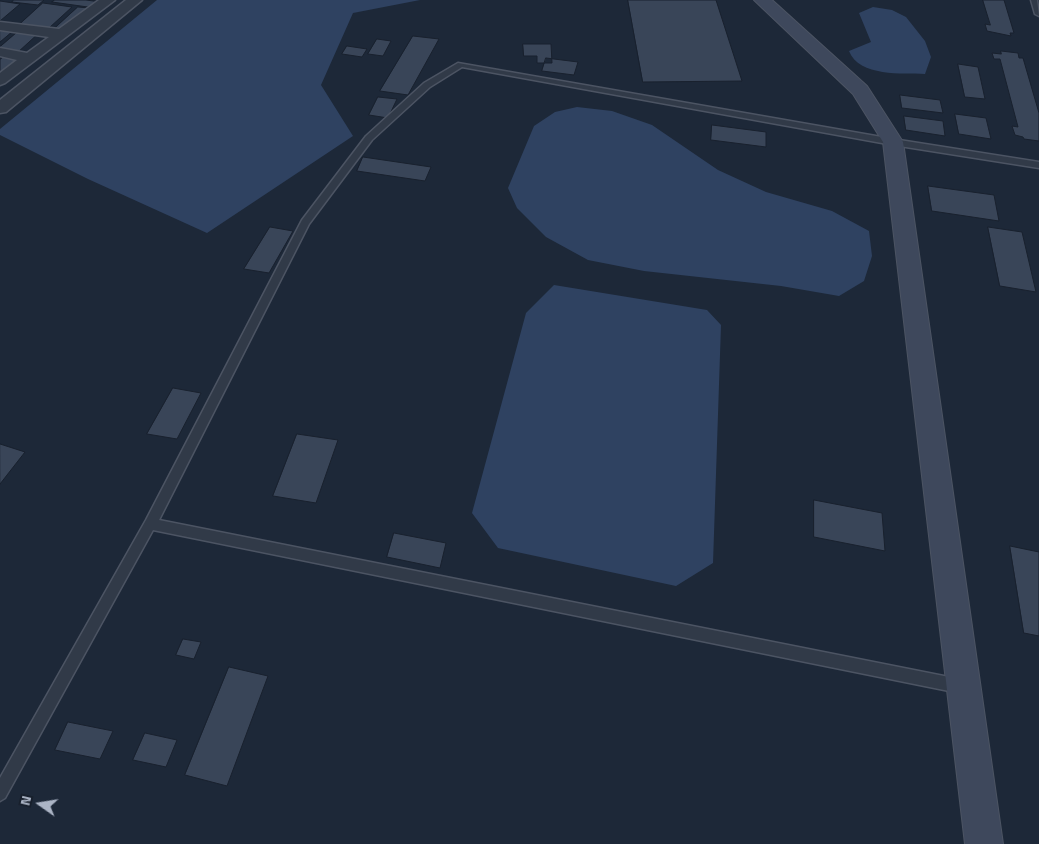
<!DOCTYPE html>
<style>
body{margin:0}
#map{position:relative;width:1039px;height:844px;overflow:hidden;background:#1d2838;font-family:"Titillium Web",sans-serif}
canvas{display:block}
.north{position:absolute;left:15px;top:779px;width:50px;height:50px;-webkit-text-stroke:4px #171f2c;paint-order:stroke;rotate:283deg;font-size:14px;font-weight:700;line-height:20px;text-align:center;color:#abb4c5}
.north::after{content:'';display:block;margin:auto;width:18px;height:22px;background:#abb4c5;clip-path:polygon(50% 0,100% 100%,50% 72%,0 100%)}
</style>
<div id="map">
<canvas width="1039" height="844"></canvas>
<div class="north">N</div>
</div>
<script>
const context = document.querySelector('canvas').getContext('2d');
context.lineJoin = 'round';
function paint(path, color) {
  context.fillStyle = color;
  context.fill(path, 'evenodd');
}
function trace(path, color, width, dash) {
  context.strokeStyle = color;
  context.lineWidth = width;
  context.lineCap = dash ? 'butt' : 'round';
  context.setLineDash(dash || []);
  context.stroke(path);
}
paint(new Path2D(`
 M157 0H420L353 13 321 85 353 136 207 233 88 179 0 135V129Z
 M873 7 892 10 906 17 925 41 931 57 925 74C903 73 859 77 849 51L871 42 859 13Z
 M577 107 612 111 652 125 718 170 766 192 832 211 869 231 872 256 864 281 839 296 781 286 644 271 588 260 546 237 517 208 508 188 534 126 555 112Z
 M554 285 707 310 721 325 713 563 676 586 498 548 472 513 526 313Z`), '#2f4261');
const building = new Path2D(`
 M14 0H44L38 5 12 2Z
 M55 0H86L101 2 95 8 52 2Z
 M628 0H716L742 81 643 82Z
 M983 0H1004L1014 33H1010L1011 36 987 31 985 24 990 25Z
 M0 1 20 4 0 21Z
 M43 3 72 7 49 28 20 24Z
 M78 7 89 8 65 31 54 29Z
 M0 29 13 31 0 42Z
 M21 29 40 32 17 53 0 51V47Z
 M413 36 439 39 408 95 380 91Z
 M377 39 391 41 383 56 368 54Z
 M523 44H551L552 63H537V56H524Z
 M347 46 367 49 362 57 342 54Z
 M1001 51 1018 53 1019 58H1023L1039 113V141L1024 139 1023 137 1015 135 1012 126 1018 127 1000 59H994L992 53 1001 54Z
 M4 56 18 59 0 74V60Z
 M546 58 578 62 574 75 542 71Z
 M958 64 978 67 985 99 965 97Z
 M900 95 940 100 943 113 902 108Z
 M378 97 397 99 388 118 369 115Z
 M955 114 986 118 991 139 959 134Z
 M904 116 943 121 945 136 906 130Z
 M712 125 766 132V147L711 140Z
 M363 157 431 167 425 181 357 171Z
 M928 186 994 195 999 221 932 211Z
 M270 227 293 231 269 273 244 269Z
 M988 227 1022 232 1036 292 1000 286Z
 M173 388 201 393 177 439 147 434Z
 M297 434 338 440 316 503 273 496Z
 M0 444 25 452 0 484Z
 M814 500 882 513 885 551 814 537Z
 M394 533 446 543 440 568 387 557Z
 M1010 546 1039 552V636L1024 633Z
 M183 639 201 642 194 659 176 655Z
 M229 667 268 676 227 786 185 775Z
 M68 722 113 731 100 759 55 750Z
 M145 733 177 740 166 767 133 760Z`);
paint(building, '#394558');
trace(building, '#19212e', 1);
const lane = new Path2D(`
 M1031 0H1037L1039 16 1035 14Z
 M458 63 893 139 1039 162V168L893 145 462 67 430 87 372 140 309 224 159 520 959 679 964 681 966 686 964 691 959 693 153 530 5 798 0 801V778L146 520 302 220 366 136 424 83Z`);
const street = new Path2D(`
 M99 0H115L5 83 0 85V73L17 60 0 56V48L27 53 49 37 0 30V22L59 29Z
 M126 0H142L6 112 0 113V100Z`);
const secondary = new Path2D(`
 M754 0H772L867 86 903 142 1003 844H965L883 142 853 94Z`);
trace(lane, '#4c5463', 3);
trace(street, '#4c5463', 3);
trace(secondary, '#4c5463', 2);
paint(lane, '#313a48');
paint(street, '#313a48');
paint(secondary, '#3e485c');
</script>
